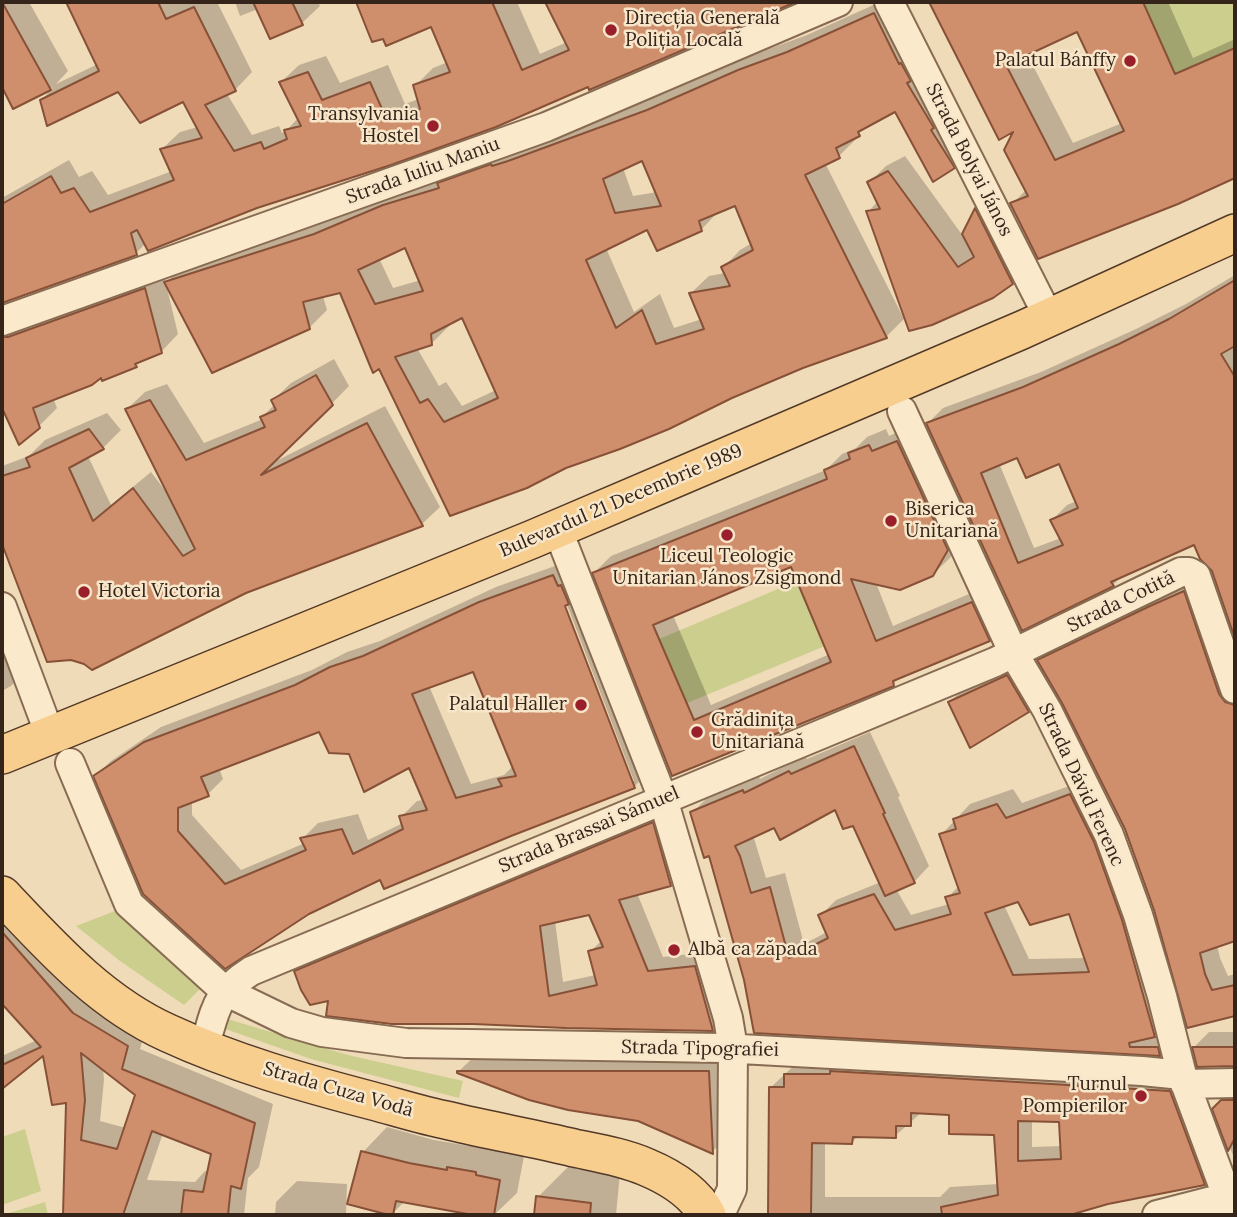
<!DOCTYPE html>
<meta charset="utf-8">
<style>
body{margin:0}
#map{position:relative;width:1237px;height:1217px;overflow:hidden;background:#f0dbb9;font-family:Lora,serif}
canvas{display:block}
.frame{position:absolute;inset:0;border:4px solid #352419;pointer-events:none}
</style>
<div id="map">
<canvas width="1237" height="1217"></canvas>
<div class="frame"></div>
</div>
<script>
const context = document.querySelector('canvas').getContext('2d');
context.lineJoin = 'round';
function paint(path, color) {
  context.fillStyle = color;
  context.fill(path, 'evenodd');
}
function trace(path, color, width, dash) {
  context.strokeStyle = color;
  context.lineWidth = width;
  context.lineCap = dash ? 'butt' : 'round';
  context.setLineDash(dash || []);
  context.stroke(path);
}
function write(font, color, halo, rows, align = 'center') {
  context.font = font + ' Lora,serif';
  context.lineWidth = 5;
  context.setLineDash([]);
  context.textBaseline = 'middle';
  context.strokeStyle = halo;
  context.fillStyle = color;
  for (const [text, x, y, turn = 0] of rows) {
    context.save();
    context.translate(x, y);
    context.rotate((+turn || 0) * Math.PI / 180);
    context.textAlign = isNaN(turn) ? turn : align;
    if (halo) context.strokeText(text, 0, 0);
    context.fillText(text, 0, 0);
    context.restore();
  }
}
paint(new Path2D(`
 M1143 2H1235V48L1175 74Z
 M797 581 825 646 687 703 659 639Z
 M120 909 181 963 201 988 184 1005 120 961 76 926Z
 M214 1015 348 1055 463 1081 459 1098 311 1059 211 1024Z
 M25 1129 41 1191 2 1205V1137Z
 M45 1202 48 1215H3Z`), '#cbce8d');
paint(new Path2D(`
 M2 2H29L68 71 56 84 98 64 68 2H217L252 72 235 90 227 94 252 135 279 126 282 133 286 131 299 117 281 82 299 65 326 56 340 83 388 65 405 104 419 99 415 86 433 68 448 62 432 25 373 40 358 2H517L540 54 567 42 547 2H792L590 88 588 85 146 243 136 253 2 301V198L69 160 79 177 92 171 108 195 172 171 162 149 180 132 198 127 184 100 119 89 42 100 53 87 14 107 2 83Z
 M235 2H319H318L320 6 302 23 258 9 240 16Z
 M880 2 971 149 954 167 895 110 869 124 855 136 856 139 838 157 825 163 904 319 886 337 802 366 451 514 341 291 323 296 327 310 309 328 166 284 178 334 161 352 144 358 136 366 101 375 53 398 57 408 39 426 5 410 2 412V328L163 272 166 283 184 265 527 144 666 93 758 53 807 35ZM642 159 657 192 633 196 623 168ZM736 204 752 243 740 250 723 268 725 273 709 276 691 293 702 319 674 328 660 294 634 312 606 248 648 228 701 230 718 212ZM406 246 421 280 393 288 379 258ZM463 315 496 390 462 406 446 382 439 386 417 348 432 343 449 326V323Z
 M931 2H1168L1193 58 1235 39V176L1178 202 1012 204 1027 189 1017 127 1000 138ZM1078 30 1122 123 1073 143 1027 54Z
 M905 156 963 236 976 209 992 194 1029 267 1012 283 993 297 868 212 878 201 870 182 886 166Z
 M1235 275V633L1213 570 1195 542 1123 575 1113 585 1022 628 928 423 943 408 1041 372 1136 329 1186 304ZM1018 456 1059 462 1077 501 1067 505 1052 520 1061 538 1034 548 999 463Z
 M334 359 349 386 274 462 385 406 440 507 422 524 245 591 84 662 71 659 48 660 2 539V466L29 456 45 440 107 413 121 430 103 448 88 456 111 505 151 472 167 493 169 492 127 409 145 392 167 384 204 443 263 419 262 417 275 404 273 400 291 383Z
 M914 425 964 532 950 558 932 575 876 583 893 626 988 586 1005 623 989 639 902 675 893 684 673 773 594 573 611 556 826 470 842 454 856 448 867 437 886 429 889 436ZM791 564 830 654 711 705 673 615Z
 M569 561 649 771 634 787 381 877 308 913 226 967 95 776 111 761 161 727 312 670 347 652 380 641 496 587ZM564 597 634 781H630L560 598ZM474 670 513 766 504 775 471 784 429 686ZM320 730 351 752 410 766 424 800 417 801 401 817 403 823 368 840 358 814 318 823 303 838 305 843 241 870 192 815V800L208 794 223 779 219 768Z
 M1199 577 1235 680V939L1217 945 1220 958 1228 976 1235 974V1014L1189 1026 1156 910 1126 829 1063 702 1039 660 1055 645Z
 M2 609 28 668 11 686 2 691Z
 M1023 660 1043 695 1028 710 950 702 966 686Z
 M870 732 900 796 898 797 929 866 914 882 896 889 911 915 949 904 947 898 959 886 941 835 970 804 1013 789 1022 803 1086 780 1175 1039 1159 1054 746 979 710 854 692 813 708 797 759 776 760 779 805 756 807 759ZM836 808 854 823 881 882 836 900 820 916 827 932 804 944 785 873 766 878 753 835 775 826ZM1019 900 1070 912 1086 958 1029 959 1004 905Z
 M667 809 685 870 671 885 637 893 663 957 710 952 727 1015 713 1029 566 1027 330 999 296 972 310 957ZM590 913 602 940 590 952 596 975 563 982 555 921Z
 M2 891 146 1027 140 1049 273 1104 259 1167 248 1178 244 1215H65L67 1101 44 1053 13 1078 2 1083V1056L37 1040 2 1001ZM103 1067 137 1094 126 1128 100 1121 104 1080ZM163 1133 213 1153 209 1172 205 1171 195 1182 147 1180Z
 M1209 1032H1235V1065H1199L1194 1047Z
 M480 1051H729L733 1131 713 1151 638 1119 459 1071Z
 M800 1060 1185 1076 1219 1169 1204 1184 1108 1202 1064 1215H770V1088ZM922 1112 951 1113 996 1133 999 1184 950 1187 940 1197H825V1141L852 1142 859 1135 895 1136ZM1032 1120H1061L1062 1146 1032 1147Z
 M1235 1088V1160L1214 1110Z
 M387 1127 434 1140 470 1146 473 1144 500 1148 499 1152 524 1156 517 1193 494 1215H482L405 1201 392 1214 363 1152Z
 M568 1167 620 1173 616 1215H536L538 1197Z
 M297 1181 347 1184 346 1215H275L276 1202Z`), '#0003');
const building = new Path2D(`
 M2 2 51 90 13 109 2 87Z
 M66 2H158L166 19 194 7 236 91 205 105 234 151 261 142 264 149 287 139 284 130 301 126 279 82 308 72 322 100 370 82 387 120 420 109 413 85 450 72 431 27 386 46 383 39 372 42 356 2H492L522 70 569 50 545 2H796L589 90 588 87 496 127 391 165 257 208 148 251 137 230 131 233 137 255 2 303V204L51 176 61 193 74 188 90 212 174 180 160 149 202 138 183 102 140 123 118 92 47 126 40 100 99 71Z
 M253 2H292L303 25 270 39Z
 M929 2H1143L1175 74 1235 48V178L1178 204 1038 259 1010 203 1028 196 1004 150 1013 132 999 140ZM1077 32 1124 131 1055 160 1006 65Z
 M874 13 899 64 901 63 911 81 907 83 934 128 931 130 955 168 933 182 895 112 858 132 860 136 836 148 840 158 805 175 887 338 803 368 732 398 669 429 620 449 566 468 527 488 450 516 379 369 373 373 340 293 303 302 310 329 212 373 164 282 314 234 383 205 439 188 437 183 491 164 492 166 508 161 647 110 738 70 787 52ZM642 161 661 206 615 213 603 179ZM735 206 753 250 721 267 730 286 689 293 704 329 656 344 642 310 616 328 586 260 647 230 657 251 702 231 699 221ZM405 248 423 291 375 304 358 270ZM462 318 498 398 444 422 428 399 420 403 395 357 432 345 431 334Z
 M888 171 958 267 974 257 962 234 975 208 1013 284 993 298 932 325 909 331 866 211 880 209 867 182Z
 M1235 280V346L1221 354 1235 377V639L1212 571 1200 559 1194 545 1111 582 1114 586 1022 631 926 423 1023 387 1119 344 1169 319ZM1017 458 1026 478 1059 464 1078 508 1050 520 1063 545 1018 563 981 473Z
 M145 288 162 353 135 364 137 367 102 381 101 378 92 385 33 408 40 428 19 445 2 408V337H8Z
 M316 375 333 405 261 475 367 423 423 526 246 593 92 670 84 664 71 660 47 662 2 544V476L30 467 26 458 89 429 104 449 69 468 93 521 133 488 183 556 195 549 125 409 150 400 186 460 265 427 260 417 276 410 271 400Z
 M897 441 948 550 933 576 900 590 851 579 876 641 972 602 990 641 893 681 894 686 672 776 592 573 827 479 824 470 850 459 848 453 869 445 872 451ZM791 567 831 662 694 720 653 625Z
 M553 575 558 586 561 585 569 604 565 606 635 788 511 836 384 889 380 880 309 914 225 969 143 894 93 776 144 742 295 685 330 667 363 656 479 602ZM473 672 516 776 498 779 502 786 456 798 412 694ZM319 732 329 753 349 754 364 792 409 768 427 810 399 816 403 829 353 854 342 829 300 838 306 850 225 884 178 831V808L209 796 201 777Z
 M1184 591 1219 694 1225 702 1235 705V941L1200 953 1205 974 1212 990 1235 985V1016L1187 1028 1154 910 1125 829 1062 703 1037 660 1150 606Z
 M1007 675 1029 712 970 748 948 702Z
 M854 746 885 813 883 814 915 883 885 896 853 826 843 829 835 810 780 840 774 828 735 846 740 856 751 893 770 887 789 958 828 938 818 915 831 909 874 894 895 930 951 914 945 897 960 893 939 834 956 829 953 819 997 804 1006 818 1070 794 1094 842 1122 920 1155 1037 1129 1043 1130 1047H1158L1160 1056 754 1033 744 980 709 856 704 858 690 812 743 790 744 793 789 771 791 774ZM1018 902 1030 925 1069 914 1089 972 1013 975 985 913Z
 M653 822 671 886 619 900 648 971 695 966 713 1031 566 1028 473 1024H392L326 1016 328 1001 310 1005 301 990 294 971ZM589 915 603 947 588 951 597 985 549 996 540 926Z
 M2 932 73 1013 128 1046 122 1069 255 1123 241 1189 231 1186 228 1215H181L184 1190 203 1192 211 1154 152 1131 123 1215H63L66 1103 52 1105 43 1056 2 1089V1065L41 1047 2 1004ZM81 1053 135 1095 117 1149 81 1140 85 1100Z
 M1192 1047H1235V1066L1197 1067Z
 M457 1071H709L713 1154 638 1121 568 1110 529 1100 457 1073Z
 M830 1071 1170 1091 1205 1185 1108 1204 1070 1215H942L941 1207 998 1195 994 1135 949 1134V1115L911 1113V1126H896V1138L853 1137 852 1144 812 1143 811 1215H768L769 1087H784V1074H830ZM1018 1121 1059 1122 1061 1159 1018 1161Z
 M1221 1100H1235V1138L1228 1151 1212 1109Z
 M361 1151 409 1163 447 1170V1167L476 1172V1175L500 1180 494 1215H473L396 1201 393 1215H389L347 1204Z
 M536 1196 591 1203 590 1215H534Z`);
paint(building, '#d08f6c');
trace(building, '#875138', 2);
const minor = new Path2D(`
 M889 2 1049 318
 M2 321 546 127 838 2
 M902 411 1014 654 1047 710 1109 835 1138 915 1162 996 1182 1075 1234 1215
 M557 528 663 799 728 1018 733 1048 732 1189 723 1208 716 1215
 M2 607 50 735
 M70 763 129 904 225 991 291 1023 322 1032 406 1043 722 1048 1142 1071 1182 1075
 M204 1048C216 1009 215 994 251 971L995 662 1181 572H1189L1196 576 1235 689
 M1185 1084 1235 1083
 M1157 1215 1235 1195`);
const major = new Path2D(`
 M2 755 533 539 683 475 1022 330 1235 233
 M2 895C51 947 101 1003 168 1033 233 1063 304 1083 373 1101 399 1108 424 1116 450 1121 491 1131 533 1138 574 1148 598 1153 623 1157 646 1167 670 1177 694 1191 707 1215`);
trace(minor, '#876b53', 32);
trace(major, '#533928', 40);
trace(minor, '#fbe9cc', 28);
trace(major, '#f7ce8d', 37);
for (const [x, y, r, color] of [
 [611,30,7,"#99202a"],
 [1130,61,7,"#99202a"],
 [433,126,7,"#99202a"],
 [891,521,7,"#99202a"],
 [727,535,7,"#99202a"],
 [84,592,7,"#99202a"],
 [581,705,7,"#99202a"],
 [697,732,7,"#99202a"],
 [674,950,7,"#99202a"],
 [1141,1096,7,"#99202a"]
]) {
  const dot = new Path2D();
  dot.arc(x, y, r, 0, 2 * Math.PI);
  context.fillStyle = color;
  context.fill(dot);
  trace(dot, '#f7e6c9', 2.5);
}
write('19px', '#352419', '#f7e6c9', [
 ["Direcția Generală",625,19],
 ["Poliția Locală",625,41],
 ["Palatul Bánffy",1116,61,"right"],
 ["Transylvania",419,115,"right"],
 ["Hostel",419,137,"right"],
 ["Biserica",905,510],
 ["Unitariană",905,532],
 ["Liceul Teologic",727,557,"center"],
 ["Unitarian János Zsigmond",727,579,"center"],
 ["Hotel Victoria",98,592],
 ["Palatul Haller",567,705,"right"],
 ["Grădinița",711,721],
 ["Unitariană",711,743],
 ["Albă ca zăpada",688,950],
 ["Turnul",1127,1085,"right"],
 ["Pompierilor",1127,1107,"right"]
], 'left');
write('19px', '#352419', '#f7e6c9', [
 ["Strada Bolyai János",969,160,63],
 ["Strada Iuliu Maniu",423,171,-20],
 ["Bulevardul 21 Decembrie 1989",621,501,-23],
 ["Strada Cotită",1121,602,-26],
 ["Strada Dávid Ferenc",1081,785,65],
 ["Strada Brassai Sámuel",589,830,-23],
 ["Strada Tipografiei",700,1049,1],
 ["Strada Cuza Vodă",338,1090,16]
]);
</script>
